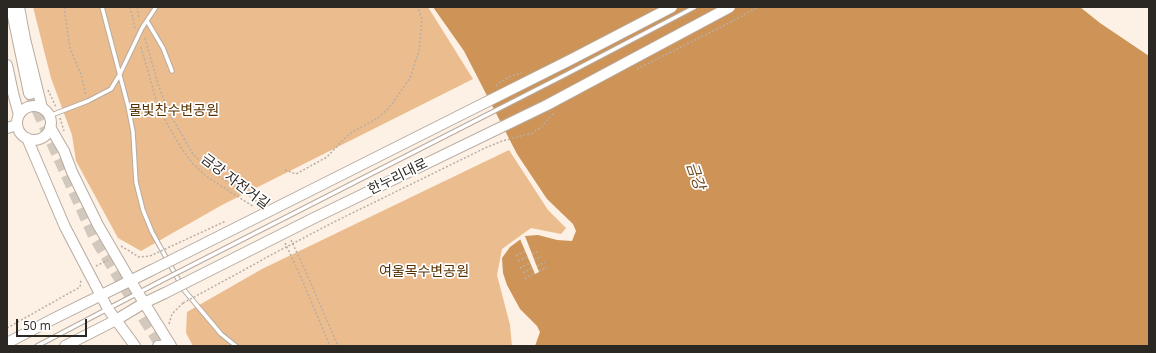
<!DOCTYPE html>
<meta charset="utf-8">
<style>
body{margin:0}
#map{position:relative;width:1156px;height:353px;overflow:hidden;background:#fdf0e4;font-family:"Open Sans",sans-serif}
canvas{display:block}
.frame{position:absolute;inset:0;border:8px solid #2b2722;pointer-events:none}
.scale{position:absolute;left:16px;top:319px;width:71px;height:18px;box-sizing:border-box;border:2px solid #2b2722;border-top:0;padding-left:5px;font-size:12px;line-height:14px;white-space:nowrap;color:#2b2722;-webkit-text-stroke:3px #fff;paint-order:stroke}
</style>
<div id="map">
<canvas width="1156" height="353"></canvas>
<div class="frame"></div>
<div class="scale">50 m</div>
</div>
<script>
const context = document.querySelector('canvas').getContext('2d');
context.lineJoin = 'round';
function paint(path, color) {
  context.fillStyle = color;
  context.fill(path, 'evenodd');
}
function trace(path, color, width, dash) {
  context.strokeStyle = color;
  context.lineWidth = width;
  context.lineCap = dash ? 'butt' : 'round';
  context.setLineDash(dash || []);
  context.stroke(path);
}
function write(font, color, halo, rows, align = 'center') {
  context.font = font + ' "Open Sans","Noto Sans KR",sans-serif';
  context.lineWidth = 3.5;
  context.setLineDash([]);
  context.textBaseline = 'middle';
  context.strokeStyle = halo;
  context.fillStyle = color;
  for (const [text, x, y, turn = 0] of rows) {
    context.save();
    context.translate(x, y);
    context.rotate((+turn || 0) * Math.PI / 180);
    context.textAlign = isNaN(turn) ? turn : align;
    if (halo) context.strokeText(text, 0, 0);
    context.fillText(text, 0, 0);
    context.restore();
  }
}
paint(new Path2D(`
 M33 7H428L473 79 222 205 141 251 118 238 76 161 72 135 51 78Z
 M509 150 548 210 566 228 561 234 531 228 502 249 497 275 510 325 512 346H193L186 333 187 312 262 269Z`), '#ebbc8e');
paint(new Path2D(`
 M433 7H1080L1100 23 1149 56V346H535L540 332 537 326 520 309 507 285 503 273 502 258 510 247 525 236 538 235 557 240 572 241 576 231 573 224 547 199 517 154 464 51Z`), '#cd9357');
paint(new Path2D(`
 M525 236 539 272 535 274 520 239Z`), '#fdf0e4');
trace(new Path2D(`
 M30 93 94 236 145 320 162 346`), '#d3c8bd', 12, [12, 6]);
const lane = new Path2D(`
 M102 7 128 106 133 132 136 182 143 210 152 232 184 290 221 334 236 346
 M147 21 163 48 172 71
 M49 116 88 101 111 89 120 74 142 28 156 7
 M37 346 159 282`);
const secondary = new Path2D(`
 M19 7 25 39 42 108
 M7 65 13 93 19 115
 M17 123a17 17 0 1 1 34 0a17 17 0 1 1-34 0Z
 M50 127 64 151 72 172 98 225 130 280 171 346
 M7 128 17 125
 M27 138 65 227 88 271 108 309 135 346
 M7 343 55 318 152 270
 M65 346 116 320 144 303 165 293
 M158 346 166 345 168 346`);
const primary = new Path2D(`
 M12 7 30 93`);
trace(lane, '#b7aba0', 5.5);
trace(secondary, '#b7aba0', 12);
trace(primary, '#b7aba0', 14);
trace(new Path2D(`
 M64 7 70 49 81 74 86 95
 M130 7 135 28
 M137 7 139 19
 M145 38 159 87 168 111 193 154 206 167 223 179 241 189 261 205
 M141 47 155 96 166 122 180 146 193 164 206 176 254 207
 M48 90 56 107
 M60 118 64 131
 M285 170 296 174 327 157 346 137 354 131 378 118 389 108 410 78 419 51 422 20 418 7
 M291 240 306 272 338 346
 M285 243 300 275 330 346
 M121 246 139 257 150 256
 M532 254 539 251
 M516 256 525 251
 M534 260 542 256
 M518 261 528 257
 M96 266 108 260
 M537 266 545 262
 M520 268 530 263
 M539 271 547 267
 M523 273 532 268
 M525 279 535 273
 M169 324 172 314 183 303
 M7 328 80 287 81 280`), '#b8aea4', 1.5, [2, 2]);
trace(lane, '#fff', 3.5);
trace(secondary, '#fff', 10);
trace(primary, '#fff', 12);
const laneBridge = new Path2D(`
 M159 282 565 75 695 7`);
const secondaryBridge = new Path2D(`
 M152 270 572 59 672 7
 M165 293 314 218 547 105 730 7`);
trace(laneBridge, '#b7aba0', 5.5, []);
trace(secondaryBridge, '#b7aba0', 12, []);
trace(new Path2D(`
 M637 69 729 23 758 7
 M496 86C503 79 513 75 522 73
 M150 256 226 221
 M183 303 244 270 269 256 334 222 485 148 502 141 532 133 541 127 554 113`), '#b8aea4', 1.5, [2, 2]);
trace(laneBridge, '#fff', 3.5);
trace(secondaryBridge, '#fff', 10);
write('14px', '#563100', '#fff', [
 ["물빛찬수변공원",174,111],
 ["여울목수변공원",424,272]
]);
write('14px', '#2b2722', '#fff', [
 ["한누리대로",398,177,-26],
 ["금강 자전거길",235,182,37]
]);
write('italic 15px', '#71491d', '#fff', [
 ["금강",695,176,71]
]);
</script>
